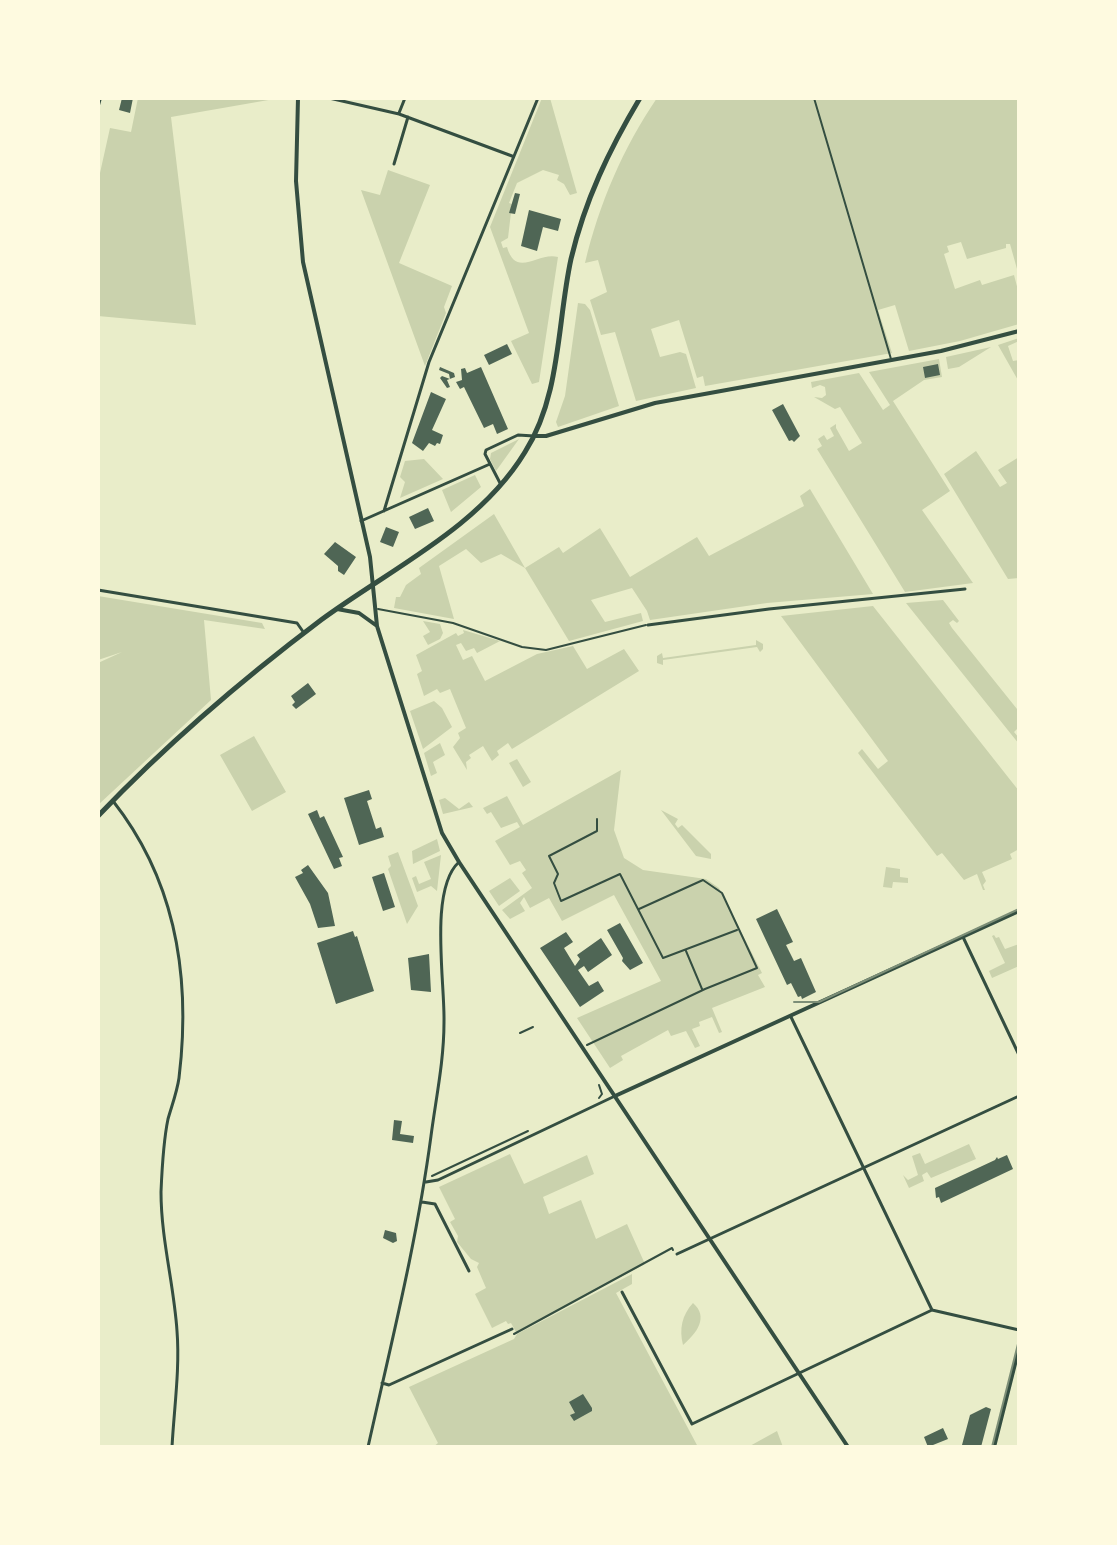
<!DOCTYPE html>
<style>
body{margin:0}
#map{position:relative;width:1117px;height:1545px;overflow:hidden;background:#e9edc9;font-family:Lora,serif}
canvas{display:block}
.frame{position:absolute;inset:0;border:100px solid #fefae0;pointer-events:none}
</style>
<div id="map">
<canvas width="1117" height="1545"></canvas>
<div class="frame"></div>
</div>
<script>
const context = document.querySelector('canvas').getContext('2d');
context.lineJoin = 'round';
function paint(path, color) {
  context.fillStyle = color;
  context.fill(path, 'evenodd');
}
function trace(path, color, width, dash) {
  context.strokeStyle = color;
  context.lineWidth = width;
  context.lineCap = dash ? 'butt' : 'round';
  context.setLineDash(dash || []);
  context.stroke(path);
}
paint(new Path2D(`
 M138 98H280L171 117 196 325 98 316V182L110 128 131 132Z
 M542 98H550L577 193 570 195 564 184 557 180 559 175 543 170 517 183 509 203 512 204 508 238 501 242 503 248 507 247C516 279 539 251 558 257L539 382 532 384 511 341 529 333 490 227Z
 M657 98H1019V276L1010 244H1006V248L967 259 961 242 947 246 949 252 944 254 955 289 980 280 982 285 1014 275 1019 294V324L960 341 909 351 895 305 878 310 892 353 705 386 703 376 697 378 679 320 651 329 660 357 680 352 686 354 696 388 636 401 615 332 601 335 590 300 607 292 598 260 585 263C599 204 623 148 657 98Z
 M388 170 430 185 399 263 452 286 444 307 446 313 425 366 361 190 380 195Z
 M578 303 585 304 590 310 619 406 558 427 556 422 565 396Z
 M1019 338V341L1008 346 1013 361 1019 360V382L998 345Z
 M991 347 959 367 948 369 946 357Z
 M939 359 942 377 924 380 893 401 950 491 922 510 973 583 905 592 817 449 822 446 818 439 824 435 827 440 834 436 830 428 836 424V428L849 451 862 443 840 407 835 409 814 397 822 398 826 395 825 387 820 385 812 388 811 382 859 373 883 410 890 405 869 372Z
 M519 439 496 471 490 459 491 453Z
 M976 451 1000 487 1007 483 998 470 1019 457V578L1008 579 944 474Z
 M424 459 443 479 400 498 405 482 400 477 405 461Z
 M475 475 481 487 451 512 442 490Z
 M810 489 873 594 767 603 650 620 647 611 632 588 591 600 605 622 641 613 643 621 569 641 525 568 501 554 481 563 466 549 439 566 454 619 394 608 396 597H400L406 585 421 574 419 568 494 514 525 568 559 547 563 553 600 528 630 577 697 537 709 556 804 506 800 496Z
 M98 596 262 623 265 629 204 620 211 700 98 805V663L122 652 98 660Z
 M943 600 959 621 957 623 953 620 949 623 952 628 1017 709 1019 708V727L1014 732 1019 738V744L906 603Z
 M873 606 1019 791V849L1010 854 1012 859 982 872 986 881 983 885 985 890H983L977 874 964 880 942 853 937 856 858 753 862 749 878 769 888 761 781 616Z
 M423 621 440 624 443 633 440 639 428 645 423 636 430 632Z
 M463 630 500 641 477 653 474 648 466 651 461 643 456 645 463 660 472 656 485 681 537 654 573 646 587 669 624 649 639 671 512 749 508 743 497 751 499 755 492 761 483 746 469 755 471 758 466 762 467 770 453 747 460 738 458 733 466 728 450 689 440 693 437 689 424 696 417 674 422 671 416 655 456 633 458 636 464 633Z
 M756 640 763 644V649L760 652 757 647 663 660V665L657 663V656L662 653 663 658 756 645Z
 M434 701 442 708 452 727 423 749 410 711Z
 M254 736 286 792 252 811 220 755Z
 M440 743 445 755 433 762 437 773 431 776 424 753Z
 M517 759 531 782 523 787 509 763Z
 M621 770 614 830 624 858 643 870 706 879 719 888 762 973 758 975 765 987 712 1008 722 1032 719 1033 712 1017 699 1022 700 1026 692 1029 700 1046 695 1048 686 1031 671 1036 668 1030 621 1056 623 1060 610 1068 577 1018 661 981 614 895 562 921 549 898 530 908 524 897 520 903 525 911 510 919 502 910 532 888 522 873 526 870 520 861 510 865 495 841 520 827 517 822 501 828 491 812 487 814 483 808 507 796 523 825Z
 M445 798 459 809 469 802 473 807 443 814 439 800Z
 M661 810 678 819 675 824 678 828 682 825 711 854V859L696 856Z
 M437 839 440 851 413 864 412 851Z
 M398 852 418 906 407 924 388 869 391 866 388 856Z
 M441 855 437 891 431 886 417 892 412 878 416 876 419 884 431 879 424 862Z
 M886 867 900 869V877L908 878V883L893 882 892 888 883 887Z
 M510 878 520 891 499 906 489 891Z
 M994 935 996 938 999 937 1005 949 1019 944V966L992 978 989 971 1005 963 992 936Z
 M969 1144 976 1159 931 1178 927 1172 922 1175 924 1181 909 1188 903 1175 908 1180 918 1175 912 1156 920 1153 925 1164Z
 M510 1154 524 1184 587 1155 594 1174 543 1197 549 1214 581 1200 596 1239 627 1224 645 1264 516 1332 511 1323 508 1324 506 1321 492 1328 475 1294 486 1288 477 1267 479 1263 471 1259 457 1242 458 1236 450 1222 455 1219 439 1187Z
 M632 1274V1284L616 1293 698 1447H433L438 1443 409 1387 514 1339 517 1334Z
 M693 1303C709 1317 697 1333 683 1345 679 1329 682 1315 693 1303Z
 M777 1431 783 1447H748Z`), '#cad2ad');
paint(new Path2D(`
 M122 98H133L130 113 119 110Z
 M515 193 520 194 515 214 509 213Z
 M529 210 561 219 558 231 543 227 537 251 521 246Z
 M507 344 512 354 489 365 484 355Z
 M938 364 940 375 925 378 923 367Z
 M440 367 454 373 455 377 447 380 450 387 447 388 440 378 442 376 450 379 449 374 439 370Z
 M481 367 508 429 497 434 493 424 484 428 464 387 460 389 456 382 462 380 461 369 465 368 467 373Z
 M431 392 446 399 432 430 443 435 440 444 437 443 435 446 429 443 423 451 412 443Z
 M783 404 800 436 794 442 792 440 789 441 772 410Z
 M428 508 434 521 415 529 409 517Z
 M386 527 399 532 393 547 380 542Z
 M335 542 356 557 344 575 338 571V566L324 554Z
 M308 683 316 694 296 709 292 705 295 702 291 696Z
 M369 790 372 799 367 801 376 829 381 827 384 837 359 845 344 798Z
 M317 810 320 818 324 816 343 857 339 858 342 866 334 869 308 814Z
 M308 865 328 893 335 926 318 928 310 904 295 877 303 873 301 870Z
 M384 873 395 907 383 911 372 877Z
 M777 909 793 942 786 945 794 961 801 958 816 992 802 999 801 996 798 997 791 983 787 985 756 919Z
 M620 923 643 963 630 970 622 961 623 958 607 930Z
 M353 931 355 937 357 936 374 991 336 1004 317 943Z
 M566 932 573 942 564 948 575 966 580 959 577 955 601 938 612 955 588 972 584 966 578 970 589 986 598 981 604 991 580 1007 540 948Z
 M429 954 431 992 411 990 408 958Z
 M394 1120 402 1121 400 1134 414 1136 413 1143 392 1140Z
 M1007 1155 1013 1169 941 1203 939 1197 936 1198 935 1188 995 1160 997 1157 998 1159Z
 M385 1230 396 1233 397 1241 393 1243 383 1238Z
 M583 1394 592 1408V1411L574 1421 570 1415 575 1413 569 1402Z
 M986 1407 991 1409 981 1447 962 1445 970 1415Z
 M943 1428 948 1439 928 1447 924 1437Z`), '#4f6655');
trace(new Path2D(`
 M597 819V831L549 856 558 874 554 883 561 901 620 874 663 958 737 930
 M686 951 702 989
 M587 1045 705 989 757 968 722 893 703 880 639 909
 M599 1098 602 1094 599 1085
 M432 1176 528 1131
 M514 1334 672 1248 673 1250`), '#344e41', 2);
trace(new Path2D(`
 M814 98 891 359
 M378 609 453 623 522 647 546 650 646 625
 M520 1033 533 1027`), '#344e41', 2);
trace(new Path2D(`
 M329 98 399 114 512 156
 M399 113 405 98
 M394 164 408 117
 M500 483 485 454 486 450 518 435 534 436
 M384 511 429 362 538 98
 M361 521 490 464
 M98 590 297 623 304 633
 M648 625 769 609 965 589
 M113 801C176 881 191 979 179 1078 177 1092 172 1105 168 1119 163 1143 162 1168 161 1192 161 1239 174 1285 177 1331 180 1369 174 1409 172 1447
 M963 937 1019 1055
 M791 1017 932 1310
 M426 1182 438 1180 615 1096
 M422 1202 435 1204 469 1271
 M677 1254 1019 1096
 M622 1292 692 1424 932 1310 1019 1330
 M382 1383 389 1385 512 1329
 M368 1447C391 1344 417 1241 431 1136 436 1098 444 1061 444 1022 445 982 429 889 459 862`), '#344e41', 3);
trace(new Path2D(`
 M298 98 296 181 303 262 370 557 377 626 442 833 459 862 848 1447
 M534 436H546L655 403 941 351 1019 331
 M337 609 359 613 377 626
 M615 1096 1019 911`), '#344e41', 4);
trace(new Path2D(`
 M98 105 100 98
 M994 1447 1019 1348`), '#344e41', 4);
trace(new Path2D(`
 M98 816C164 747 244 678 321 620 390 569 479 528 525 452 561 395 557 323 571 259 585 200 609 150 640 98`), '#344e41', 5);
trace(new Path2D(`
 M794 1002H819L1019 909
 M992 1447 1019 1340`), '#7c8e77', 2);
</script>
